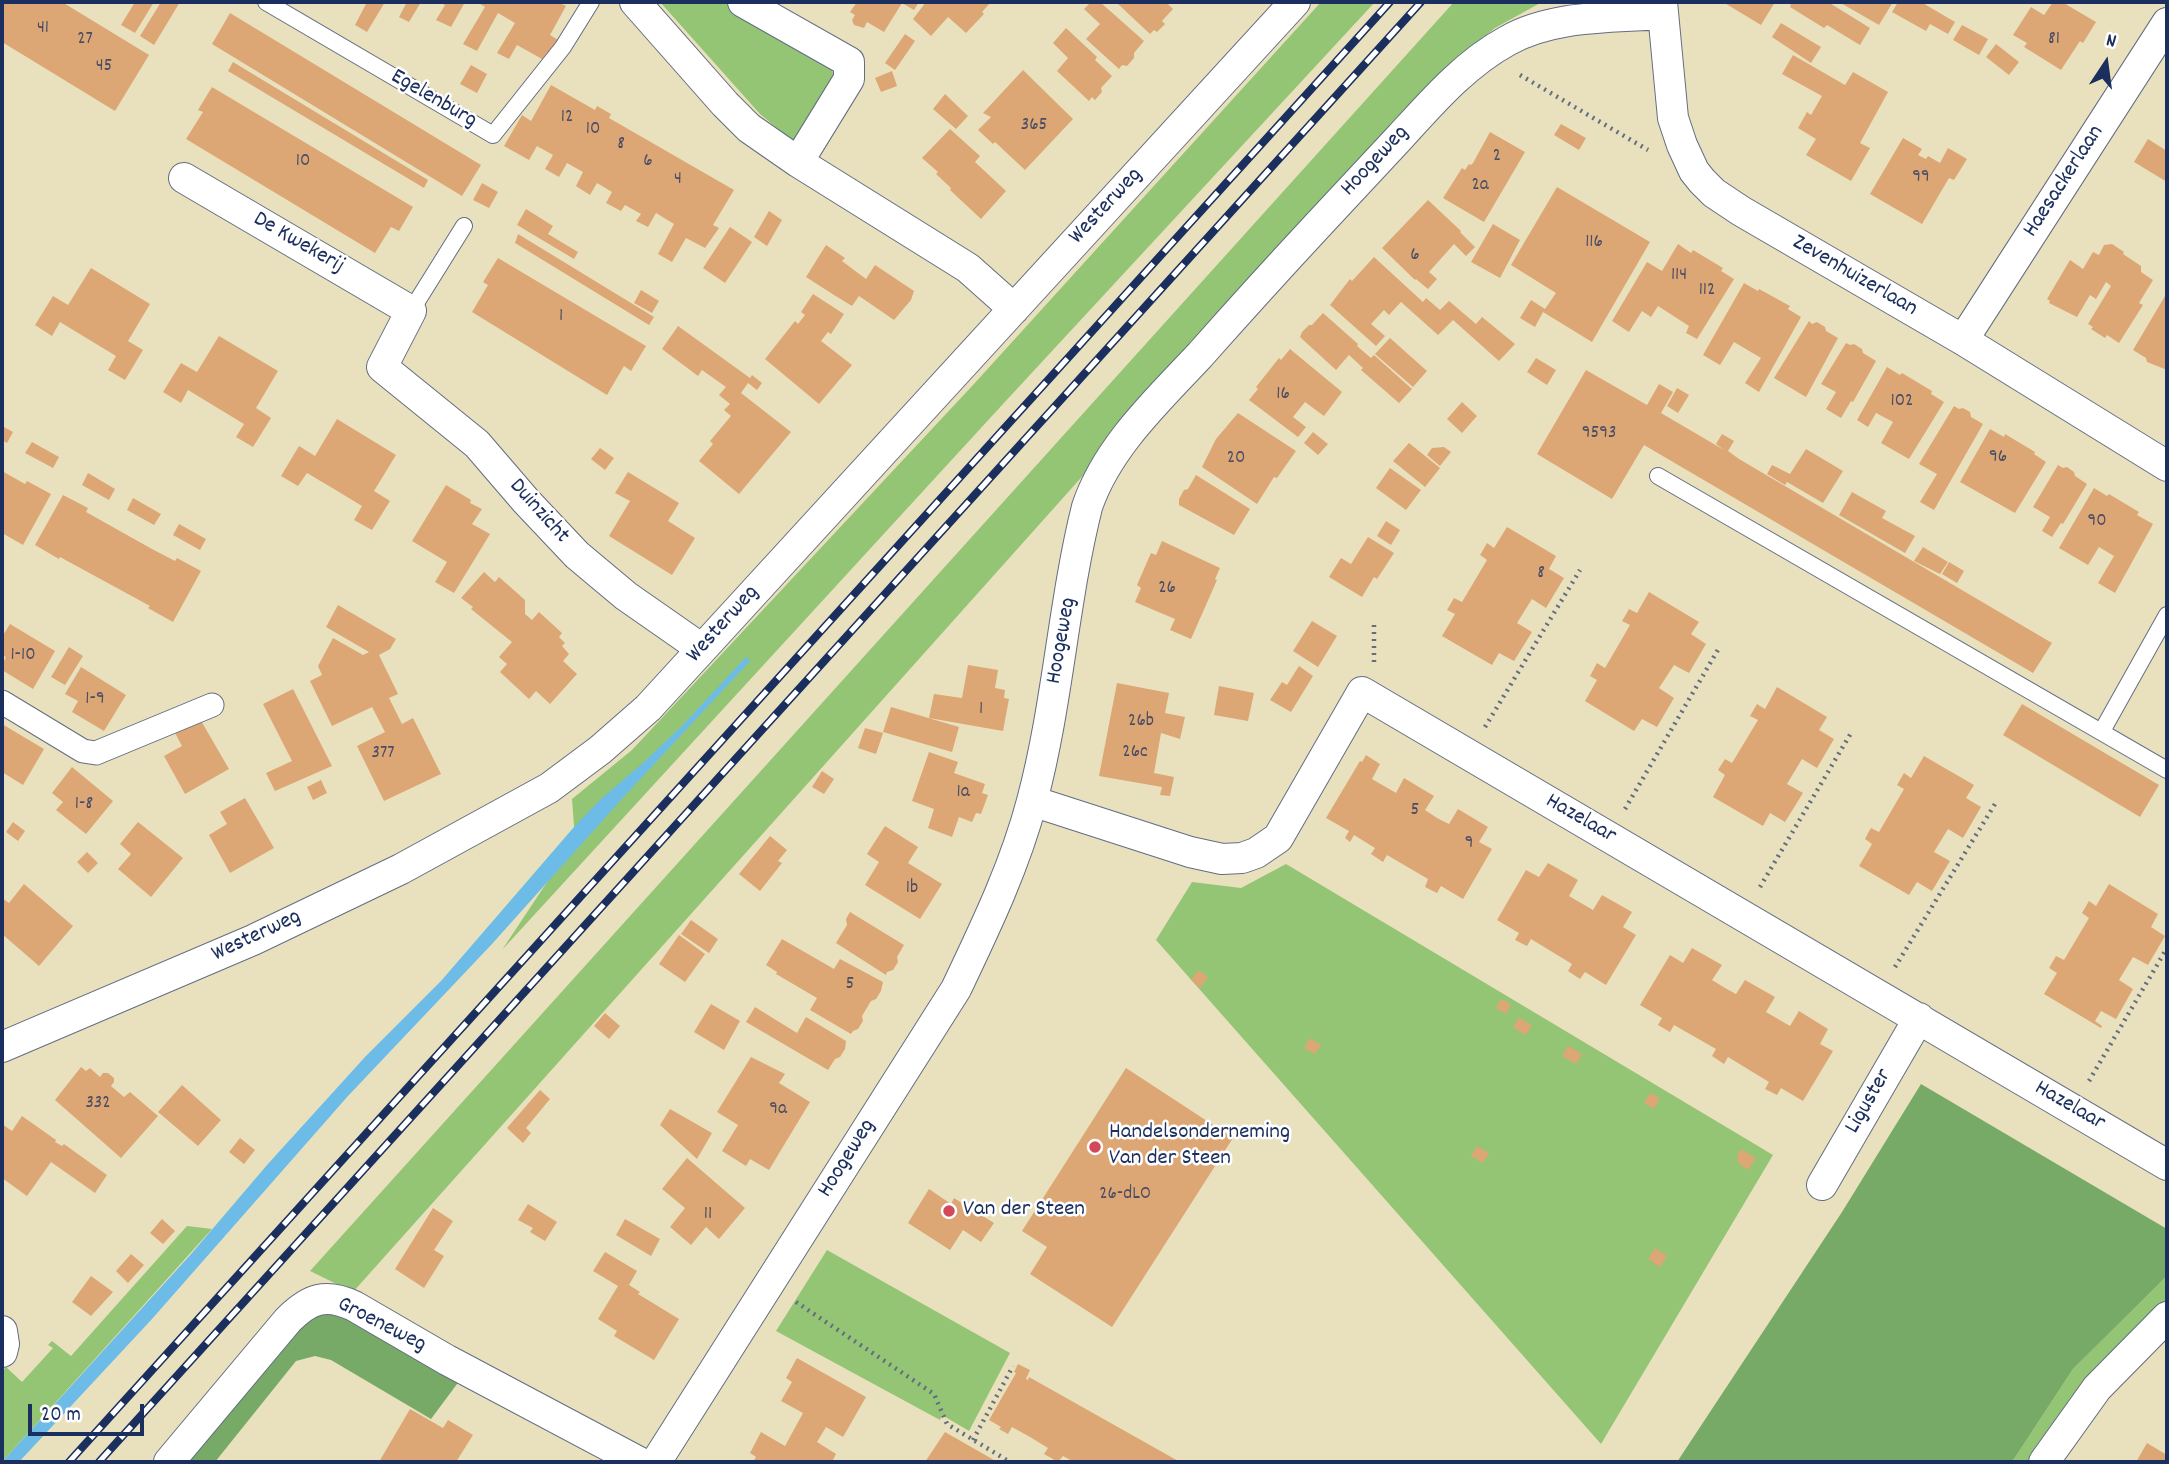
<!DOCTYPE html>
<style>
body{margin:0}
#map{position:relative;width:2169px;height:1464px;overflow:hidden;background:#e9e1be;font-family:Dekko,sans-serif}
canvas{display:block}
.frame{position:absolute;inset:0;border:4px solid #1b2f5e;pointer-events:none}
.north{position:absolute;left:2071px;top:28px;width:70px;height:70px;-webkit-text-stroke:5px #fff;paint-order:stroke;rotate:13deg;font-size:19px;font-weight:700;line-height:28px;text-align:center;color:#1b2f5e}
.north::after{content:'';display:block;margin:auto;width:24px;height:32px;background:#1b2f5e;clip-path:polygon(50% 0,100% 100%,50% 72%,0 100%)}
.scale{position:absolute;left:28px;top:1404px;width:116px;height:32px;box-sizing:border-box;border:4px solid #1b2f5e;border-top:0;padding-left:9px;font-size:21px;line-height:24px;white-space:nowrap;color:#1b2f5e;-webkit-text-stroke:5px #fff;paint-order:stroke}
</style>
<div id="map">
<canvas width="2169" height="1464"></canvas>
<div class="frame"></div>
<div class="north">N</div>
<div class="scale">20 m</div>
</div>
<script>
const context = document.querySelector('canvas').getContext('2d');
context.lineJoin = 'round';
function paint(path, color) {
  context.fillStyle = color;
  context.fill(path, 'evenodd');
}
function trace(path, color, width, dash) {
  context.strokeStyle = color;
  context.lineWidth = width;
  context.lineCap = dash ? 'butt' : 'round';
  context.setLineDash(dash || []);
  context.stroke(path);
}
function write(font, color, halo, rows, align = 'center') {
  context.font = font + ' Dekko,sans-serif';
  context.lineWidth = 5;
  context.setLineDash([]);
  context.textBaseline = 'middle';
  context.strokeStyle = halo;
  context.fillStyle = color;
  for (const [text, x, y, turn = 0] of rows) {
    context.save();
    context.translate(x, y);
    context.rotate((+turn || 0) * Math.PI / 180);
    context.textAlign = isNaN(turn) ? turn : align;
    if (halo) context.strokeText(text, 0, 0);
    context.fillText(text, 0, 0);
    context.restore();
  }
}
paint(new Path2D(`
 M660 2H728L831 62 835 86 795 143 760 114Z
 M1321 2H1375L1003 404 502 950 575 840 572 799 632 750 973 385Z
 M1454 2H1542L1495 28 1451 64 353 1292 310 1271Z
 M1286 864 1773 1155 1601 1444 1156 940 1192 882 1241 888Z
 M187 1226 212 1229 2 1462V1372L6 1367 22 1382 53 1348 48 1345 52 1341 71 1356Z
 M827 1250 1010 1353 969 1431 942 1415 940 1420 776 1331Z
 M2167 1276V1300C2146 1325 2118 1343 2096 1367 2071 1396 2052 1430 2032 1462H2012L2073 1369Z`), '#93c575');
paint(new Path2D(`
 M1921 1084 2167 1229V1276L2073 1369 2012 1462H1677L1842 1212Z
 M344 1311 460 1380 431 1419 331 1360 315 1356 296 1361 215 1462H180L303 1319Z`), '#76aa66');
paint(new Path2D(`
 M746 657 750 661 629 791 492 944 348 1096 152 1319 19 1462H2L192 1253 267 1165 365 1057 441 981 574 827 601 799 643 763 683 725Z`), '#6dbce8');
paint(new Path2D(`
 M2 2H62L149 55 115 111 2 42Z
 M135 2H154L135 33 121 25Z
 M161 2H180L154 45 140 36Z
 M367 2H385L367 32 355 25Z
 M407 2H421L409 22 399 17Z
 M439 2H465L451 27 436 20 445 5Z
 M477 2H558L566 6 550 35 558 40 542 59 517 45 509 59 497 53 515 23 498 13 477 51 463 44 485 7Z
 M857 2H919L914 10 902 3 884 32 867 22 864 28 854 25 852 20 855 15 850 12Z
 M926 2H991L982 12 984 14 966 33 948 17 931 36 913 19Z
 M1091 2H1100L1144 41 1134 53V58L1127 66 1122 65 1119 69 1086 39 1100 24 1084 9Z
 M1120 2H1166L1173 9 1162 21 1165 24 1157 32 1154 30 1150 34 1118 4Z
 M1723 2H1775L1761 25Z
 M1787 2H1828L1870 28 1860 45 1827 25 1824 28 1790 7 1791 5Z
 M1839 2H1893L1879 25Z
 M1898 2H1921L1955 22 1948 34 1930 24 1926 31 1892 12Z
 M2053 2H2062L2096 22 2083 43 2080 41 2061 70 2024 47 2027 43 2013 35 2031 7 2044 15Z
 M230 13 481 165 462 196 212 44Z
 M1781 23 1821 47 1811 63 1772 37Z
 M1962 25 1988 39 1979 55 1953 40Z
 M1066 28 1097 57 1095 60 1112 76 1101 88 1102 92 1095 100 1092 97 1089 101 1057 71 1068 58 1053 43Z
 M905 34 915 41 895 70 885 63Z
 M1996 44 2019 62 2009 75 1986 57Z
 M1793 55 1845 85 1853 72 1888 92 1860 143 1870 148 1851 181 1806 155 1816 139 1798 128 1807 112 1811 115 1822 96 1782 74Z
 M233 62 428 180 424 188 228 71Z
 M471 65 487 74 477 93 460 84Z
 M1023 70 1073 119 1025 170 995 142 993 144 978 130 991 117 983 113Z
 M892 71 897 86 881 92 875 78Z
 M551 85 595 110 597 106 611 114 609 118 734 190 713 225 719 228 705 248 686 238 672 262 658 254 674 224 656 213 648 227 636 221 641 214 625 205 621 211 606 203 612 192 597 183 590 195 576 186 583 172 567 163 559 177 545 169 553 155 537 146 529 160 504 146 522 115 531 121Z
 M212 87 413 207 399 231 391 227 375 253 186 139 203 112 198 110Z
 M945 94 968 116 956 129 933 109Z
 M1561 124 1586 138 1579 150 1554 135Z
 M950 129 980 156 975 162 1006 191 981 219 950 190 951 188 936 174 938 172 922 158Z
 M1490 132 1525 152 1484 222 1443 198 1462 168 1465 170 1469 164 1471 165 1473 163Z
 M1903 138 1922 149 1918 155 1926 159 1928 156 1940 163 1948 148 1967 159 1954 180 1949 178 1922 224 1870 194Z
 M2148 139 2167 151V182L2134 162Z
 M482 183 498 192 489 208 473 200Z
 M1557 187 1650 242 1592 342 1543 312 1535 327 1520 318 1531 300 1545 309 1556 293 1511 265Z
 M1428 200 1461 231 1460 232 1475 247 1466 256 1454 244 1429 272 1437 279 1428 289 1416 279 1415 280 1382 248Z
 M526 209 553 226 548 234 578 252 574 259 517 225Z
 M769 211 782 220 767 246 754 237Z
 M1493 224 1520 240 1500 278 1471 262Z
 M730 227 752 242 725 283 703 268Z
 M518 234 654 317 649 325 515 243Z
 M1678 244 1691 253 1693 250 1723 268 1721 271 1734 279 1697 339 1686 333 1689 326 1658 306 1651 317 1642 311 1629 332 1612 321 1647 262 1662 271Z
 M2112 244 2124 252 2123 254 2141 266V272L2153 280 2139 303 2143 305 2119 343 2107 335 2105 338 2091 329 2093 327 2088 324 2111 286 2106 282 2096 299 2090 295 2077 317 2049 303 2050 301 2047 299 2070 260 2083 269 2093 252 2099 255 2104 245Z
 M826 245 845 258 842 261 866 279 875 265 914 291 911 300 894 320 859 296 852 306 834 295 806 277Z
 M1374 257 1423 302 1426 298 1440 310 1449 301 1476 324 1482 317 1515 344 1499 361 1453 320 1438 335 1401 302 1389 315 1384 310 1371 324 1385 336 1376 346 1330 305 1350 279 1352 281Z
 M498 258 646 346 631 371 624 366 607 395 472 312 488 285 483 282Z
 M91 268 150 304 128 341 143 350 125 380 108 370 116 356 60 322 52 336 35 325 53 296 68 305Z
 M1744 283 1758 291 1759 289 1790 306 1788 309 1801 317 1759 392 1745 383 1761 358 1734 342 1720 365 1703 355Z
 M641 290 659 301 652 313 634 303Z
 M813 294 844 314 831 334 828 332 821 341 852 365 819 404 765 359 795 321 798 324 805 315 801 312Z
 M2165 296 2167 297V370L2147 362 2146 358 2133 350Z
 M1323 313 1358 344 1357 346 1371 358 1374 355 1412 389 1399 403 1361 370 1363 368 1349 355 1336 370 1300 337 1302 332 1309 325H1312Z
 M1809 321 1812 324 1817 322 1825 327 1826 331 1838 338 1806 397 1774 378Z
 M678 326 750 378 752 375 762 383 757 390 748 383 741 393 791 432 739 494 699 461 713 444 710 441 731 416 724 410 730 404 719 395 726 387 702 370 698 376 662 349Z
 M219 336 278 371 256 408 271 418 253 447 236 437 244 424 188 390 181 403 163 392 181 363 197 372Z
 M1390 338 1427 371 1413 387 1375 354Z
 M1846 343 1850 345 1854 344 1862 349 1863 353 1876 361 1853 402 1851 401 1841 418 1826 409 1836 392 1821 384Z
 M1290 349 1342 392 1324 416 1305 402 1293 417 1306 427 1298 437 1249 400 1258 389 1256 387 1279 358 1281 360Z
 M1536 358 1556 370 1547 385 1527 372Z
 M1887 367 1900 375 1902 373 1932 391 1931 394 1944 402 1909 459 1881 443 1893 422 1876 413 1868 427 1857 420Z
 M1586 370 1647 405 1659 384 1673 392 1661 413 1724 450 1716 444 1722 434 1734 441 1728 451 1739 459 2052 643 2033 673 1644 445 1612 499 1537 454Z
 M1677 388 1689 395 1678 413 1667 406Z
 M1462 402 1477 416 1462 433 1447 419Z
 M1954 406 1959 409 1963 408 1970 412 1971 417 1983 424 1934 510 1920 502 1937 474 1919 464Z
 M1238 413 1296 451 1277 478 1274 477 1257 504 1202 467 1216 439Z
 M337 419 396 455 374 491 390 501 372 530 354 520 362 506 334 489 307 473 298 486 281 476 299 446 315 456Z
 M2 426 13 432 7 443 2 440Z
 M1990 429 2004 437 2005 434 2035 452 2034 454 2046 462 2015 513 1960 482Z
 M1313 432 1328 444 1318 455 1304 443Z
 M32 442 59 457 53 468 25 453Z
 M1409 443 1440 468 1425 487 1393 461Z
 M1444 447 1451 452 1440 466 1427 455 1432 448Z
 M600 448 614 458 605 470 591 459Z
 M1806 449 1843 471 1823 503 1787 482 1785 485 1767 474 1772 465 1790 474Z
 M2058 465 2063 468 2067 467 2074 472 2075 476 2087 484 2063 524 2061 523 2052 537 2042 531 2050 517 2033 507Z
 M1390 468 1421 490 1406 510 1376 488Z
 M2 471 25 484 27 481 51 494 23 545 2 533Z
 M628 472 679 503 668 521 695 538 672 575 609 536 630 501 615 493Z
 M88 473 115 489 109 500 82 485Z
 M1196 475 1250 509 1234 535 1179 505V499L1184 490 1188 489Z
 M446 485 471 500 470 503 482 509 472 524 490 534 454 593 435 582 447 562 412 541Z
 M2094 488 2107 496 2109 494 2139 512 2137 515 2153 524 2115 593 2098 583 2114 556 2099 547 2088 565 2059 548Z
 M1852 492 1886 511 1882 518 1915 536 1905 553 1839 515Z
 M63 495 88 508 86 512 152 549 175 561 177 558 201 571 173 622 148 608 150 606 60 557 59 559 35 545Z
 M133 498 161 514 154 525 127 510Z
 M1386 521 1400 530 1391 545 1377 536Z
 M179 524 206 539 200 550 173 535Z
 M1507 527 1556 556 1549 569 1564 578 1546 608 1532 599 1517 623 1532 632 1514 661 1499 653 1492 665 1442 636 1455 614 1447 610 1454 598 1462 602 1487 560 1480 555 1483 550 1487 543 1494 548Z
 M1368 537 1394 553 1377 579 1374 577 1362 597 1329 577 1341 558 1351 564Z
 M1162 541 1220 568 1215 579 1217 580 1191 639 1170 630 1175 619 1135 602 1141 588 1137 585 1151 553 1156 555Z
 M1923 547 1948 562 1940 574 1914 561Z
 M1949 562 1964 571 1957 583 1942 574Z
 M484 572 495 582 499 577 525 600V614L532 620 539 612 562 633 559 637 565 643 562 646 569 654 563 661 577 674 550 704 536 691 529 699 500 672 507 664 499 657 512 642 471 609 473 607 461 598Z
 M1649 592 1699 622 1691 634 1706 644 1689 673 1674 665 1659 688 1674 698 1657 727 1642 719 1634 731 1585 701 1597 680 1590 676 1597 663 1605 668 1630 625 1622 621 1625 616 1629 609 1637 613Z
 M338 605 396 639 390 649 379 655 398 694 389 698 402 724 413 718 441 774 384 801 357 746 385 732 372 707 332 726 310 681 322 675 318 666 333 638 363 655 369 652 326 627Z
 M1312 621 1337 636 1318 667 1293 651Z
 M10 624 55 651 33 689 2 670V665L6 657 2 655V637Z
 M69 647 83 656 65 685 51 677Z
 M968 665 998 670 995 688 1005 690 1004 698 1009 699 1003 731 929 718 934 694 962 698Z
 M1299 666 1313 676 1291 712 1270 700 1282 682 1287 685Z
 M81 667 126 695 104 731 72 712 78 701 65 694Z
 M1117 683 1169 693 1165 713 1185 717 1180 739 1161 733 1154 773 1174 777 1170 796 1160 795 1162 787 1099 776Z
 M1219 686 1254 693 1248 721 1214 715Z
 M1777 687 1827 717 1819 730 1834 739 1817 768 1802 759 1787 784 1803 793 1785 822 1770 813 1763 826 1713 797 1725 775 1718 770 1725 759 1732 763 1758 720 1750 716 1757 704 1765 709Z
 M293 689 332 766 275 791 266 773 292 761 263 704Z
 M2022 704 2159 785 2140 817 2003 735Z
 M891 707 959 727 952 752 883 732Z
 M200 719 229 769 185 794 164 756 182 746 175 733Z
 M2 724 44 749 23 785 2 772Z
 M865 728 883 733 876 754 858 748Z
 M929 752 958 762 954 773 985 784 982 793 988 795 981 814 976 813 972 822 959 817 952 837 928 828 934 809 912 801Z
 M1366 755 1380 764 1372 779 1396 793 1404 778 1434 796 1425 810 1437 818 1449 824 1458 809 1488 827 1479 842 1492 849 1463 899 1441 886 1437 893 1425 887 1428 879 1387 855 1383 862 1371 854 1375 848 1354 835 1350 842 1345 838 1349 831 1326 818 1360 761 1362 762Z
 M1924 756 1974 785 1966 798 1981 807 1963 838 1948 829 1934 852 1950 861 1932 891 1917 882 1909 895 1859 866 1872 844 1865 839 1868 833 1871 828 1879 832 1904 789 1897 785 1904 773 1911 778Z
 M72 767 113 801 86 834 56 810 63 802 52 793Z
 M822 771 834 779 824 794 812 787Z
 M321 780 327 793 313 800 307 787Z
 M245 798 274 848 230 873 209 835 227 824 220 812Z
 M13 822 25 831 18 841 6 832Z
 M138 822 183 858 151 897 118 869 131 854 120 844Z
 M885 826 918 847 908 863 942 884 920 919 865 885 879 862 867 854Z
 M770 836 787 850 778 861 782 863 760 891 739 874Z
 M87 852 98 863 88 873 77 862Z
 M1548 863 1578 880 1569 896 1593 910 1602 895 1632 912 1623 927 1636 935 1606 985 1585 972 1580 979 1568 971 1572 964 1531 939 1527 946 1515 940 1519 933 1497 920 1526 870 1539 877Z
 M24 884 73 926 39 966 2 934V898L9 903Z
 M2109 884 2158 914 2151 927 2165 936 2148 965 2133 957 2119 980 2133 989 2116 1019 2101 1011 2095 1021 2102 1026 2101 1028 2044 994 2057 973 2049 968 2056 956 2064 960 2089 918 2082 913 2089 901 2096 906Z
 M850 912 904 945 897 957 898 962 893 970 887 972 886 975 836 943 847 925 846 919Z
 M691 920 718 939 709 953 681 934Z
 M679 935 705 954 685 982 659 964Z
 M782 939 834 969 840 959 883 982 881 991 876 999 871 1001 862 1016 863 1021 858 1029 853 1031 851 1034 810 1010 817 998 776 974 777 972 766 965Z
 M1692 948 1722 965 1712 980 1725 988 1736 994 1745 980 1775 997 1766 1012 1790 1026 1799 1011 1828 1029 1820 1044 1833 1051 1803 1101 1781 1088 1777 1095 1765 1089 1769 1082 1728 1057 1724 1064 1712 1056 1716 1049 1674 1025 1670 1032 1658 1025 1662 1018 1640 1005 1670 955 1683 963Z
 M1199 970 1208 977 1200 988 1191 980Z
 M1501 999 1511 1004 1506 1014 1496 1008Z
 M711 1004 740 1021 724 1050 694 1032Z
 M755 1007 797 1033 806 1017 846 1041 845 1049 840 1057 835 1059 828 1070 746 1022Z
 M605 1013 620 1026 609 1039 594 1026Z
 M1519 1017 1532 1026 1525 1035 1513 1027Z
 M1310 1038 1321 1045 1315 1054 1304 1048Z
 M1568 1046 1582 1054 1576 1064 1562 1056Z
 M751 1057 785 1074 779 1083 810 1102 769 1170 750 1159 746 1166 722 1151 738 1125 717 1112Z
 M81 1067 86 1071 90 1068 100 1077 103 1073H108L114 1078V1082L111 1086 124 1097 130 1092 158 1116 121 1158 55 1100Z
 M1126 1068 1233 1138 1112 1327 1030 1274 1047 1247 1022 1231Z
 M182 1085 221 1120 198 1146 158 1112Z
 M540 1090 550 1099 526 1128 531 1133 523 1143 507 1128Z
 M1650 1093 1660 1098 1654 1109 1644 1103Z
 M670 1109 712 1133 697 1159 660 1125Z
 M22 1116 56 1140 55 1142 62 1146 64 1144 107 1175 95 1193 51 1162 27 1196 2 1178V1124L12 1131Z
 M240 1138 255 1150 244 1164 229 1152Z
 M1477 1146 1489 1153 1483 1163 1471 1156Z
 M1741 1149 1756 1158 1748 1170 1739 1164 1737 1156Z
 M687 1158 745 1208 719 1239 706 1227 691 1245 670 1227 685 1208 662 1189Z
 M929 1189 951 1204 954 1198 994 1223 981 1242 963 1230 950 1250 908 1223Z
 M528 1204 557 1222 545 1241 530 1232 533 1228 518 1220Z
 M433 1208 453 1221 434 1250 444 1256 424 1288 395 1269Z
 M162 1219 175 1231 163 1244 150 1233Z
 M625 1219 660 1239 651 1256 616 1235Z
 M1655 1248 1667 1256 1660 1267 1648 1259Z
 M605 1252 637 1271 629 1285 640 1292 638 1294 679 1319 654 1360 614 1336 617 1331 598 1319 618 1286 593 1271Z
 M131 1254 144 1265 128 1283 116 1271Z
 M91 1276 113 1292 91 1316 72 1302Z
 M797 1358 866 1397 843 1437 826 1427 817 1442 836 1454 832 1462H753L756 1457 750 1453 761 1432 785 1446 803 1413 781 1401 792 1382 786 1378Z
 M1018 1364 1030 1370 1026 1379 1028 1380 1029 1377 1180 1462H1074L1063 1456 1058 1462 1044 1454 1048 1448 1030 1437 1012 1427 1008 1434 999 1429 1001 1427 989 1420 1016 1373 1014 1372Z
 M410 1409 443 1428 448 1420 473 1435 456 1462H379Z
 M945 1432 994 1460 992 1462H925Z
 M2147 1443 2167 1455V1462H2136Z`), '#dca774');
const service = new Path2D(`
 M266 2 493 135 563 47 591 2
 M411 311 464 226
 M1658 476 2167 770
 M2102 731 2167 615`);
const pedestrian = new Path2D(`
 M2 702 83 751 96 753 212 705`);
const minor = new Path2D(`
 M635 2 725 104 749 128 798 162 968 268 1014 309
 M743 2 849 62V79L798 162
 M1662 2 1673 118 1682 145 1694 171 1702 181 1714 193 1741 211 1963 340 2167 466
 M184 178 411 311 382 367 477 444 526 501 577 555 626 596 702 649
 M1963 340 2167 23
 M1032 801 1190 852 1222 859 1242 858 1256 853 1278 838 1362 692 2167 1165
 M2 1047 253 940 401 869 549 788 600 750 648 708 1295 2
 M1822 1185 1919 1018
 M2 1331 4 1344 2 1352
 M169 1462 288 1320C310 1298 326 1293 354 1306L447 1360 639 1462
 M656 1462 956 989C985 928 1015 866 1032 801 1058 704 1063 603 1087 507 1107 447 1158 400 1200 355 1239 311 1278 268 1318 225 1345 196 1373 166 1401 136 1433 101 1465 64 1507 41 1552 15 1611 18 1662 14
 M2044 1462 2097 1388 2167 1317`);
trace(service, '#636d80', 18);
trace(pedestrian, '#636d80', 25);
trace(minor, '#636d80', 32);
trace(new Path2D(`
 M1520 75 1648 150
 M1374 662V621
 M1485 727 1580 570
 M1625 809 1719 648
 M1760 887 1851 733
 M1895 967 1995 804
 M2089 1081 2167 948
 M796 1302 934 1394 947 1424 1010 1462
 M973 1440 1013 1366`), '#636d80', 4.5, [2, 5]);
trace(service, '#fff', 16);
trace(pedestrian, '#fff', 23);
trace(minor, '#fff', 30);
const rail = new Path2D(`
 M69 1462 1390 2
 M99 1462 1421 2`);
trace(rail, '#1b2f5e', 8);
trace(rail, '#fff', 5, [16]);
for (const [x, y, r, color] of [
 [1095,1147,7,"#d1495b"],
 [949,1211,7,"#d1495b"]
]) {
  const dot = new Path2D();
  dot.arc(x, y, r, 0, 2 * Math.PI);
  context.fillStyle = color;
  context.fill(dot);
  trace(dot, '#fff', 2.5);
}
write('19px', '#4b4d64', null, [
 ["41",43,29],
 ["27",85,40],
 ["81",2054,40],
 ["45",104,67],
 ["12",567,118],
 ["365",1034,126],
 ["10",593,130],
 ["8",621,145],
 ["2",1497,157],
 ["10",303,162],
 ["6",648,162],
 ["99",1921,178],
 ["4",678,180],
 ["2a",1480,186],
 ["116",1594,243],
 ["6",1415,256],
 ["114",1679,276],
 ["112",1707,291],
 ["1",561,317],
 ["16",1283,395],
 ["102",1902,402],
 ["9593",1599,434],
 ["96",1998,458],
 ["20",1236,459],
 ["90",2097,522],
 ["8",1541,574],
 ["26",1167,589],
 ["1-10",23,656],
 ["1-9",95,700],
 ["1",981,710],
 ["26b",1141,722],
 ["26c",1135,753],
 ["377",383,754],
 ["1a",963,793],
 ["1-8",84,805],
 ["5",1415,811],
 ["9",1469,844],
 ["1b",912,889],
 ["5",850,985],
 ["332",98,1104],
 ["9a",778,1110],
 ["26-dLO",1125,1195],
 ["11",708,1215]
]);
write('23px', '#1b2f5e', '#fff', [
 ["Egelenburg",433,100,30],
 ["Hoogeweg",1376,162,-47],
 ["Haesackerlaan",2065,182,-57],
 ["Westerweg",1107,207,-47],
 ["De Kwekerij",298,244,30],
 ["Zevenhuizerlaan",1854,277,30],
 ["Duinzicht",538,512,48],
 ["Westerweg",724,625,-48],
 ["Hoogeweg",1063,641,-80],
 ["Hazelaar",1580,820,30],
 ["Westerweg",257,937,-25],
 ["Liguster",1870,1102,-60],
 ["Hazelaar",2069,1107,30],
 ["Hoogeweg",848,1159,-58],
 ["Groeneweg",381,1326,27]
]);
write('23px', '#1b2f5e', '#fff', [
 ["Handelsonderneming",1109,1134],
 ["Van der Steen",1109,1160],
 ["Van der Steen",963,1211]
], 'left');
</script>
